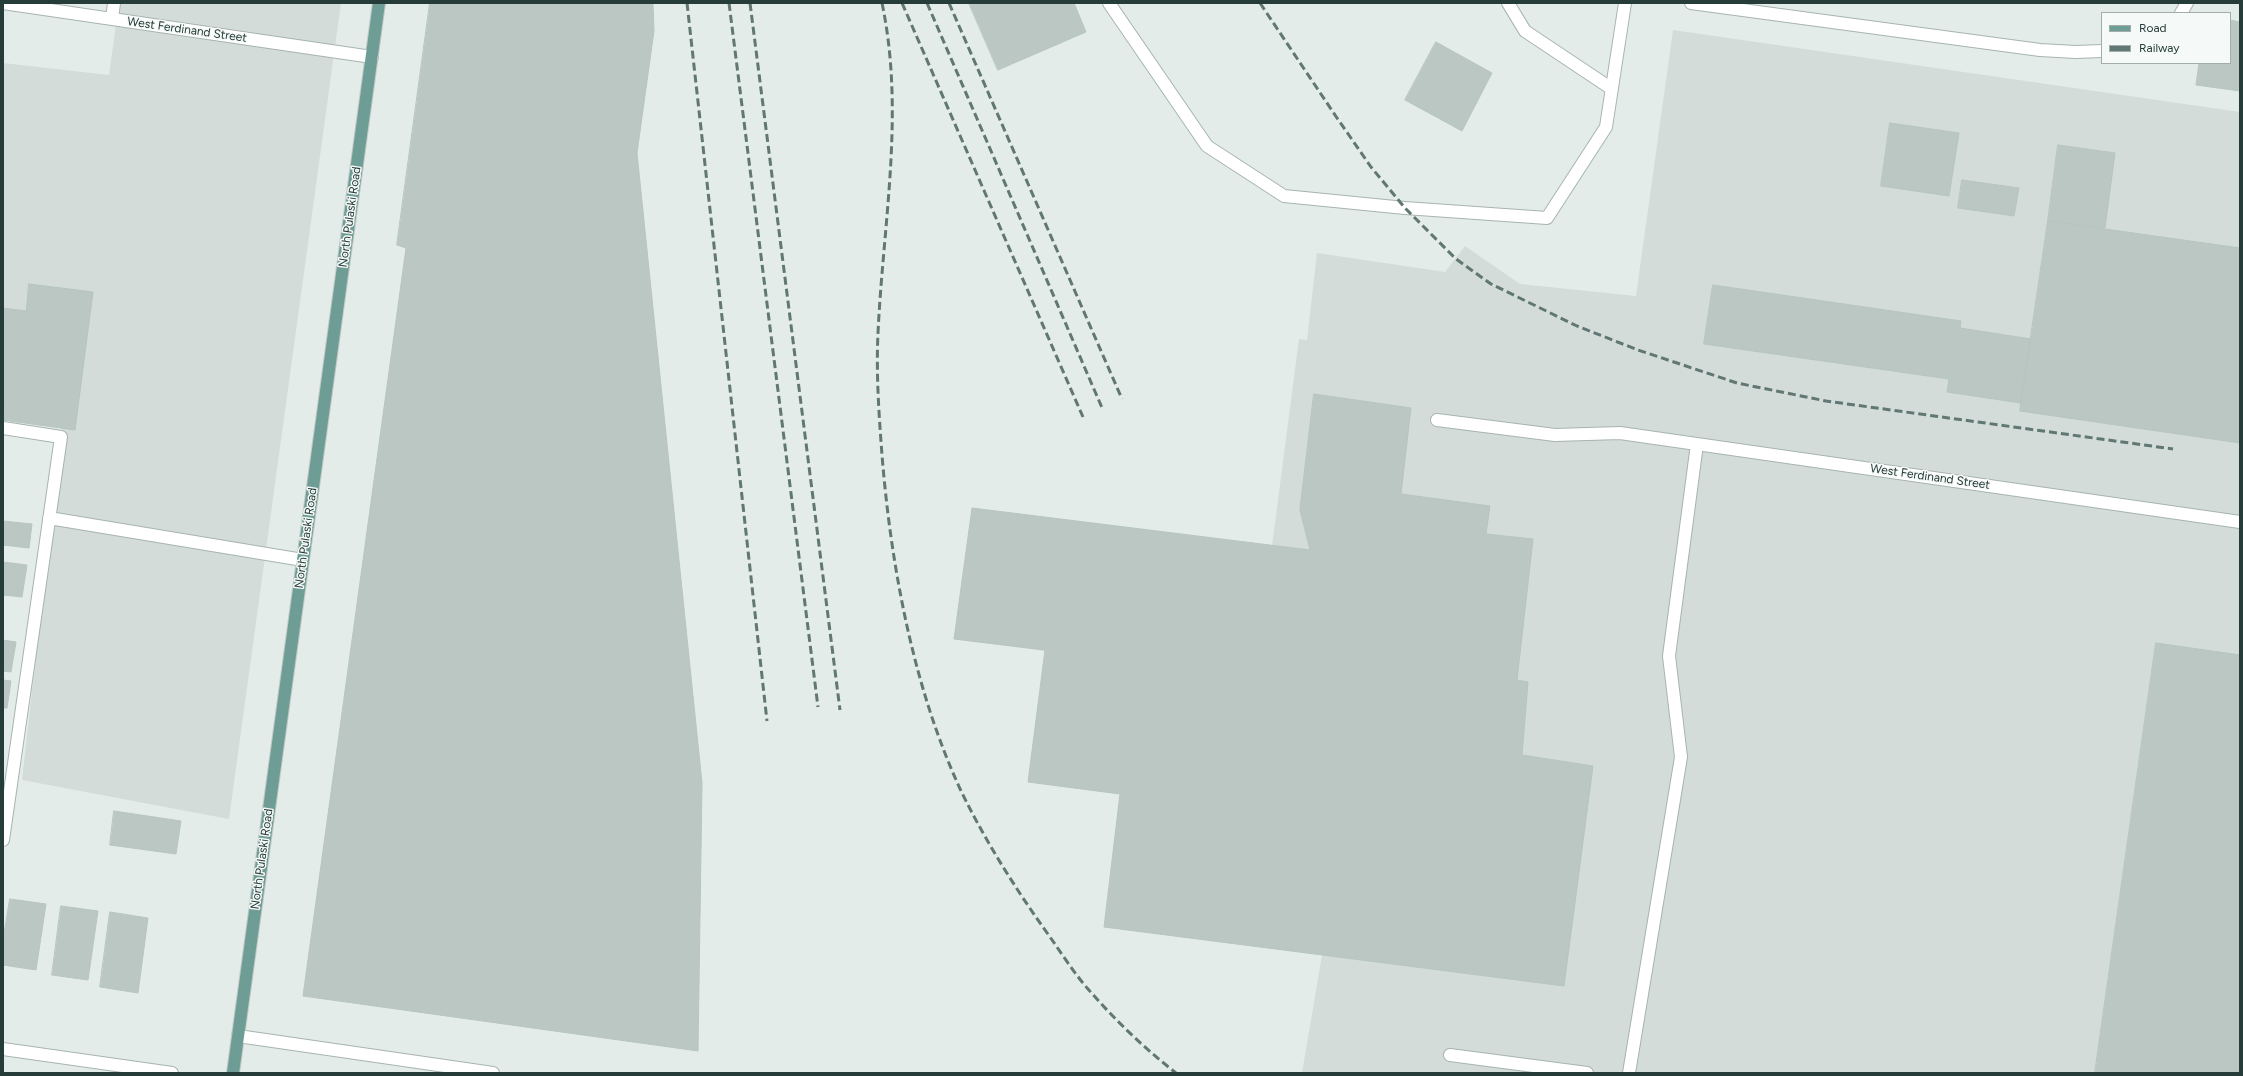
<!DOCTYPE html>
<style>
body{margin:0}
#map{position:relative;width:2243px;height:1076px;overflow:hidden;background:#e4ece9;font-family:Figtree,sans-serif}
canvas{display:block}
.frame{position:absolute;inset:0;border:4px solid #253c38;pointer-events:none}
.legend{position:absolute;left:2101px;top:12px;width:130px;height:52px;box-sizing:border-box;background:#f5f9f7;border:1px solid #a2adab;margin:0;padding:5px 7px;list-style:none;font-size:12px;color:#253c38}
.legend li{display:flex;align-items:center;gap:8px;height:20px}
.legend b{width:20px;border:1px solid #a2adab}
</style>
<div id="map">
<canvas width="2243" height="1076"></canvas>
<div class="frame"></div>
<ul class="legend">
<li><b style="height:5px;background:#6e9d95"></b>Road</li>
<li><b style="height:5px;background:#607773"></b>Railway</li>
</ul>
</div>
<script>
const context = document.querySelector('canvas').getContext('2d');
context.lineJoin = 'round';
function paint(path, color) {
  context.fillStyle = color;
  context.fill(path, 'evenodd');
}
function trace(path, color, width, dash) {
  context.strokeStyle = color;
  context.lineWidth = width;
  context.lineCap = dash ? 'butt' : 'round';
  context.setLineDash(dash || []);
  context.stroke(path);
}
function write(font, color, halo, rows, align = 'center') {
  context.font = font + ' Figtree,sans-serif';
  context.lineWidth = 3;
  context.setLineDash([]);
  context.textBaseline = 'middle';
  context.strokeStyle = halo;
  context.fillStyle = color;
  for (const [text, x, y, turn = 0] of rows) {
    context.save();
    context.translate(x, y);
    context.rotate((+turn || 0) * Math.PI / 180);
    context.textAlign = isNaN(turn) ? turn : align;
    if (halo) context.strokeText(text, 0, 0);
    context.fillText(text, 0, 0);
    context.restore();
  }
}
paint(new Path2D(`
 M119 3H341L229 819 22 780 63 417 3 410V63L109 75Z
 M1673 30 2240 112V1073H1302L1322 955 1104 927 1120 794 1028 782 1045 651 954 639 972 508 1272 546 1299 339 1307 340 1317 253 1445 272 1465 246 1520 284 1636 296Z`), '#d3dcd8');
const building = new Path2D(`
 M430 3H653L654 31 637 153 702 783 698 1051 303 996 406 248 397 245Z
 M969 3H1074L1086 32 998 70Z
 M2230 20 2240 22V91L2196 85 2199 63H2230Z
 M1436 42 1492 73 1462 131 1405 100Z
 M1890 123 1959 133 1949 196 1881 186Z
 M2058 145 2115 153 2105 228 2048 221Z
 M1962 180 2019 188 2014 216 1958 208Z
 M2048 221 2240 248V443L2020 411Z
 M29 284 93 292 75 430 3 420 5 393H3V308L26 311Z
 M1713 285 1961 321 1960 328 2031 339 2021 403 1947 392 1949 379 1704 344Z
 M1314 394 1411 408 1401 494 1490 506 1486 534 1533 539 1517 680 1528 682 1522 755 1593 766 1564 986 1104 927 1120 794 1028 782 1045 650 954 639 972 508 1310 550 1300 510Z
 M3 521 32 524 29 548 3 545Z
 M3 562 27 565 22 597 3 595Z
 M3 640 16 642 11 672 3 671Z
 M2156 643 2240 655V1073H2095Z
 M3 680 11 681 7 708H3Z
 M114 811 181 821 176 854 110 845Z
 M10 899 46 904 36 970 3 965V940Z
 M61 906 98 911 88 980 52 975Z
 M110 912 148 918 138 993 100 987Z`);
paint(building, '#bac7c3');
trace(building, '#b7c5c1', 1);
const minor = new Path2D(`
 M3 3 372 57
 M1109 3 1207 146 1284 196 1405 208 1547 218 1606 127 1625 3
 M1508 3 1525 31 1612 89
 M1691 3 2040 50 2076 52 2102 51
 M2181 13 2187 3
 M112 19 114 3
 M1437 420 1555 435 1620 433 2240 522
 M3 428 61 437 3 840
 M49 518 303 560
 M238 1036 493 1073
 M3 1049 172 1073
 M1450 1055 1587 1073
 M1629 1073 1681 757 1669 656 1697 444`);
const major = new Path2D(`
 M233 1073 379 3`);
trace(minor, '#a7b4b0', 14);
trace(major, '#c2c8c7', 14);
trace(minor, '#fff', 12);
trace(major, '#6e9d95', 12);
trace(new Path2D(`
 M687 3 767 721
 M729 3 818 707
 M750 3 840 710
 M882 3C905 112 883 224 878 333 876 374 879 415 882 455 891 567 914 691 962 793 987 844 1017 891 1050 937 1062 954 1074 973 1088 989 1114 1019 1144 1048 1176 1073
 M902 3 1083 417
 M927 3 1103 410
 M949 3 1122 399
 M1260 3 1335 115 1371 167 1405 208 1456 259 1491 284 1577 326 1638 350 1737 383 1826 401 2173 449`), '#607773', 3, [8, 4]);
write('12px', '#253c38', '#f5f9f7', [
 ["West Ferdinand Street",187,30,8],
 ["North Pulaski Road",350,217,-82],
 ["West Ferdinand Street",1930,477,8],
 ["North Pulaski Road",306,538,-82],
 ["North Pulaski Road",262,859,-82]
]);
</script>
